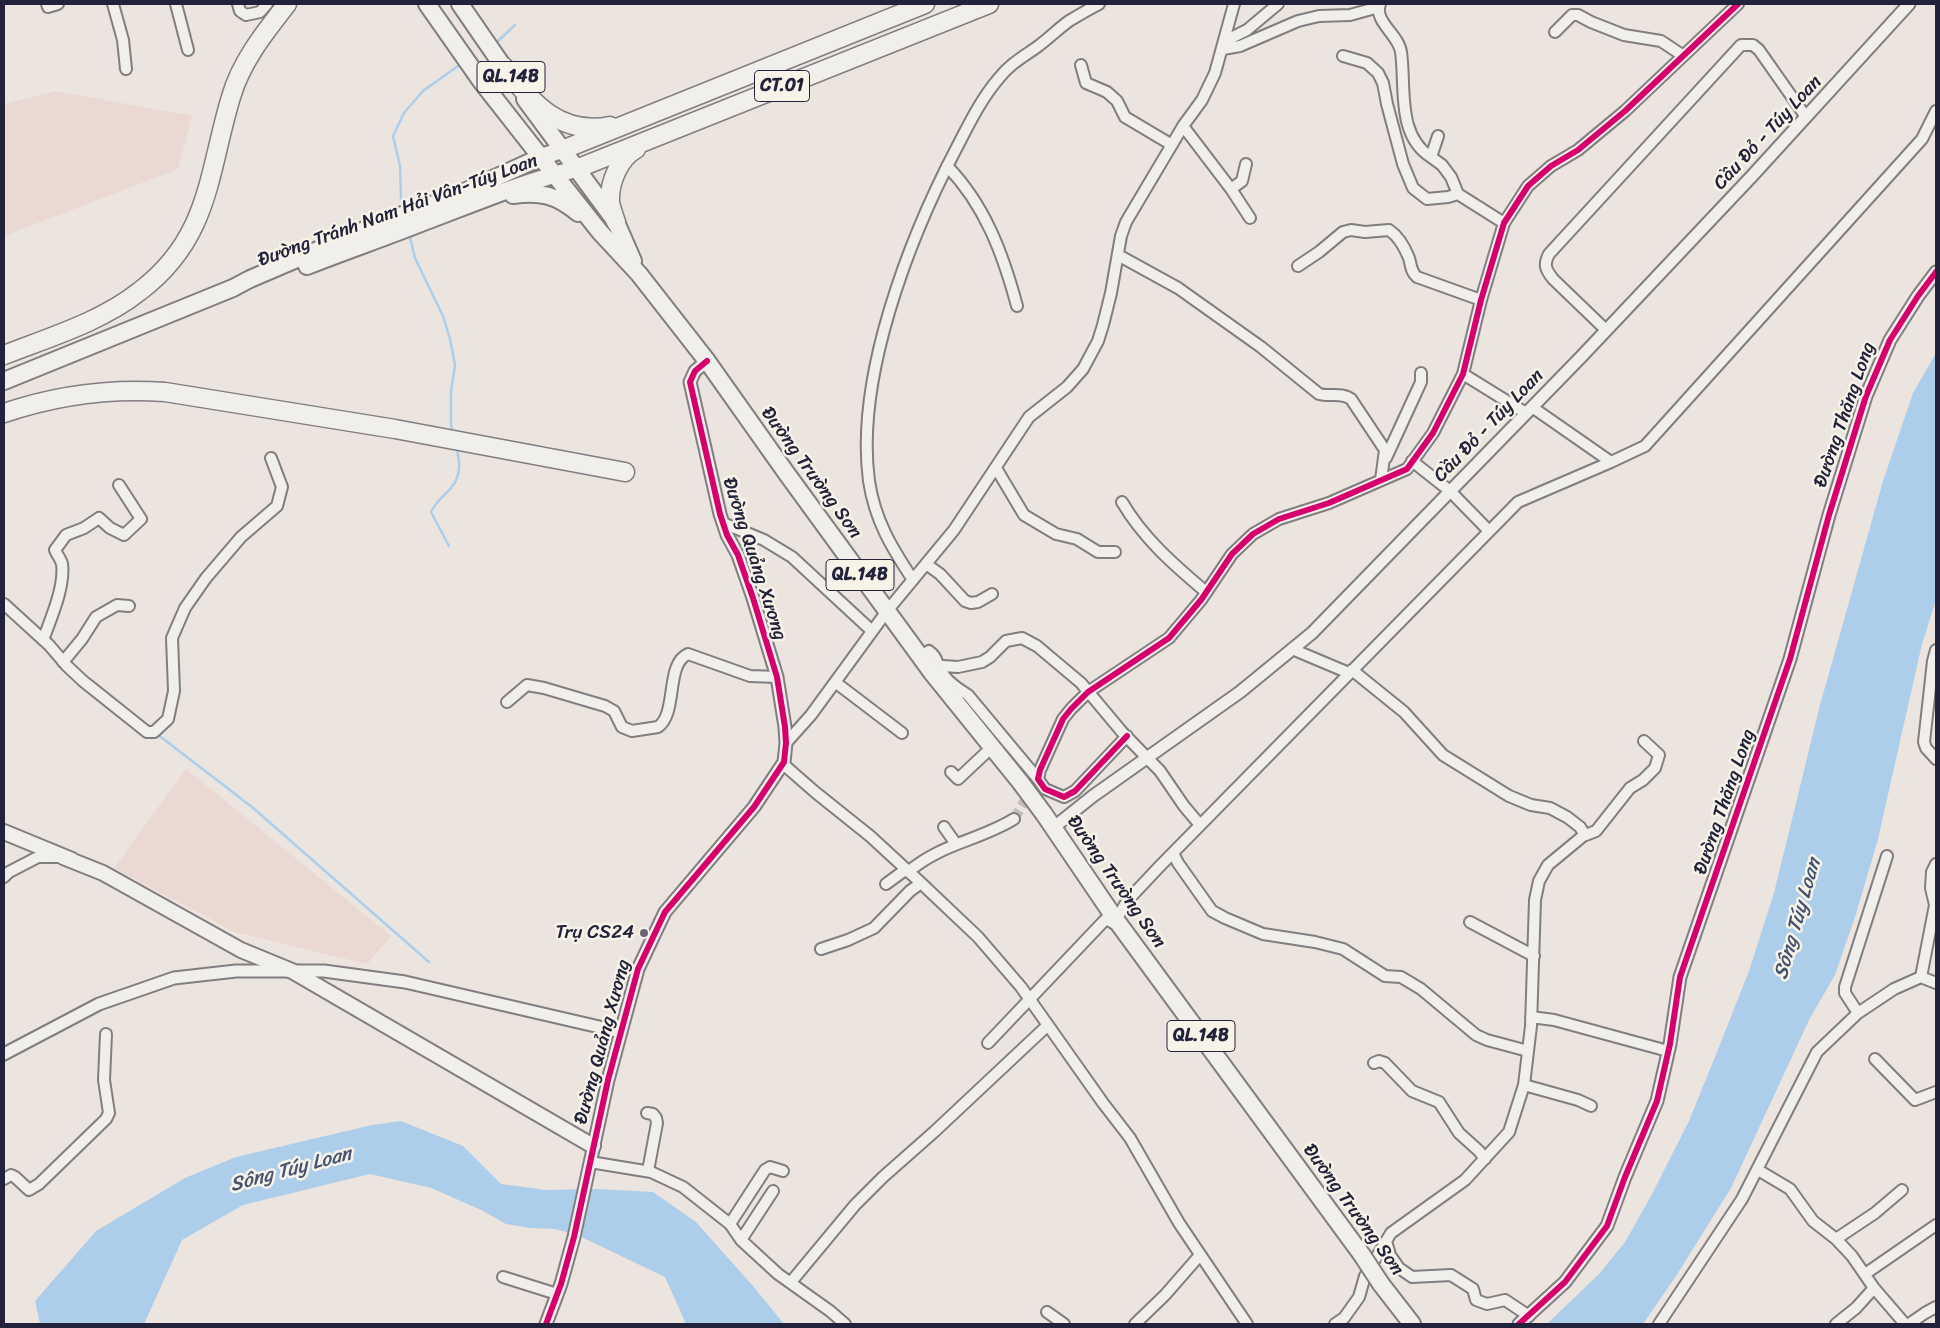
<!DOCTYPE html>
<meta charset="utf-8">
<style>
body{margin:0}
#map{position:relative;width:1940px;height:1328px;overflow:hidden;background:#ebe4df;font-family:Sriracha,sans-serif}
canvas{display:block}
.frame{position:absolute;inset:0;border:5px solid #22223b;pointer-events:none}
</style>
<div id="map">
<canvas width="1940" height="1328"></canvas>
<div class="frame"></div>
</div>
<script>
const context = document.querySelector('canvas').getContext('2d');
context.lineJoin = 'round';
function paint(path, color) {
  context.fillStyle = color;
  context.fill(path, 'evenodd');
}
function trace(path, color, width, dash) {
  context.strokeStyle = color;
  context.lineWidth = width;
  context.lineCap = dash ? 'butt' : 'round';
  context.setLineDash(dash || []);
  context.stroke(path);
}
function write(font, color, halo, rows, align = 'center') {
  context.font = font + ' Sriracha,sans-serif';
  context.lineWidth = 5;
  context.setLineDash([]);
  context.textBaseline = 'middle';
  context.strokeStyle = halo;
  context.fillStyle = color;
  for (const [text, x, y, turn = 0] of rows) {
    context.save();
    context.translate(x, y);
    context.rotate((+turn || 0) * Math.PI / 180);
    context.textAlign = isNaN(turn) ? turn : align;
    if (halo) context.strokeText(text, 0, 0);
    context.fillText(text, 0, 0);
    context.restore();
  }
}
paint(new Path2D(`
 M55 91 192 116 178 169 4 236V104Z
 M186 769 391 936 367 964 235 932 114 868Z`), '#ead8d2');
paint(new Path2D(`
 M1936 353V600L1922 644 1878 839 1856 914 1835 975 1810 1018 1731 1188 1676 1276 1643 1324H1547L1600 1273 1625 1242 1650 1198 1689 1121 1719 1047 1749 971 1774 893 1820 705 1883 481 1913 393Z
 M401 1121 463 1146 501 1184 546 1190 598 1189 653 1192 696 1222 753 1286 784 1324H686L665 1277 575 1234 554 1229 530 1228 506 1224 481 1210 431 1188 370 1174 243 1205 182 1240 144 1324H40L35 1301 96 1231 185 1178 236 1157 372 1125Z`), '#adceea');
trace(new Path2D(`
 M498 41 515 25
 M403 208 401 199 400 166 393 136 404 113 423 91 458 66
 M409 233 415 258 443 316 450 339 455 365 451 392V425L453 434
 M449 546 431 512C436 501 444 496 451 488 462 475 460 461 456 446
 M157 734 252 807 429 962`), '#adceea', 2.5);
trace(new Path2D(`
 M1014 819 1038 779`), '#c3bdbe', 10, [10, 5]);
const minor = new Path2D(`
 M47 4 48 7 58 4
 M113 4 123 40 126 69
 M176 4 188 50
 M238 4 240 11 246 15 260 12 267 4
 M1380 4C1373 21 1399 35 1401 52 1406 86 1396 135 1431 157
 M1555 32 1572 15H1578L1591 22 1624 35 1661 41 1682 55
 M1225 41 1247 30 1278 4
 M1223 49 1240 46 1298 21 1319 16 1350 15 1379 7
 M1343 56 1367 63 1378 73 1383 83 1387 104 1403 164 1413 188 1427 199 1448 197 1458 194
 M1081 65 1086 83 1107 92 1117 101 1125 117 1172 145
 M1183 126 1231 189
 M1438 136 1431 157 1442 165 1451 177 1458 194 1504 223
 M1246 164 1242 181 1231 189 1250 218
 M947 166C985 205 1003 254 1017 306
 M1118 255 1178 288 1261 347 1319 394C1330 397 1342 392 1351 399L1385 450 1381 480
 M1298 266 1319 252 1343 232 1351 230 1365 232 1389 230C1398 236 1405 248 1409 258 1411 265 1411 272 1417 277L1481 300
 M1606 330 1553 279C1546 270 1543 265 1549 254L1741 45H1753L1759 50 1806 117
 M1463 374 1526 413
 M1532 407 1611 462 1645 446 1922 139 1936 111
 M1386 458 1421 382V373
 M1412 461 1450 491 1489 531
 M996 468 1024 515 1056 534 1077 539 1098 552H1115
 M1122 502C1143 538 1174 565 1206 592
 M723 523 764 540 792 557 872 631
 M926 564 940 574 965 601 971 603 978 602 992 594
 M913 580C892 548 875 521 869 481 855 378 909 239 956 149 969 124 981 99 999 78 1010 64 1023 57 1037 47 1048 39 1058 29 1069 21 1079 15 1089 9 1099 4
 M4 604 49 645 67 666 83 681 147 732H154L168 719 174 691 172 638 185 608 206 578 241 537 277 506 282 487 271 458
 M43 640C51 618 65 587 62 564 61 559 57 555 55 550L66 535 84 528 99 518 110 528 124 535 141 519 119 485
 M1292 649 1349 673
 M1936 650 1933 661 1924 742 1926 748 1936 759
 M920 657 929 651C936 656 936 660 939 667 943 678 958 689 968 695L1038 779
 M63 662 82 639 96 617 117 605 129 606
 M939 668 943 666 958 667 982 662 990 657 1006 641 1022 638 1037 646 1081 683 1122 732 1160 771 1184 806 1200 825
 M1352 670 1404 712 1443 755 1509 796 1531 805 1550 808 1567 817 1580 827 1585 835
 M835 682 902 733
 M507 702 527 685 544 688 605 706 614 711 622 727 632 731 658 727C678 713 665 664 688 654L750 676 777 677
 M1127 736 1075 791 1064 797 1045 789 1038 779 1040 770 1063 719 1071 709 1088 692 1169 638 1201 600 1232 554 1253 534 1279 519 1329 503 1407 469 1433 433 1463 374 1481 300 1504 223 1528 186 1551 166 1578 150 1625 111 1738 4
 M786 743 811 715 887 611 954 530 1029 417 1067 387 1083 369 1098 341 1103 325 1111 293 1121 236 1126 222 1183 126 1202 100 1215 73 1234 4
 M783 764 815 792 870 836 921 883 978 937 1021 987 1103 1103 1130 1138 1179 1223 1247 1324
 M951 772 958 779 992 747
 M944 827 956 844
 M1173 853 1178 863 1212 911 1225 918 1263 934 1315 942 1343 949 1385 976 1401 977 1421 989 1476 1035 1487 1040 1528 1051
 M908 872C942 843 978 841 1014 819
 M4 877 9 872 38 857H60
 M886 884 905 870
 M1470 922 1534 956
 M821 949 848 940 874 928 910 891 921 883
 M1921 977 1935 905 1931 888 1932 872 1936 864
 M1858 1013 1845 993V987L1887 856
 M1531 1017 1554 1020 1668 1051
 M988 1043 1103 922 1106 919 1113 923 1116 920 1127 901 1159 867 1518 502 1611 462
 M1875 1059 1915 1100 1936 1092
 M1374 1063 1379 1061 1385 1063 1412 1091 1439 1102 1459 1133 1479 1151 1485 1159
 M1524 1085 1578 1100 1591 1106
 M647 1113 653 1114 656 1118 657 1123 648 1171
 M590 1162 651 1172 683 1187 730 1224 741 1240 778 1274 830 1311 845 1324
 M1758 1170 1790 1189 1813 1221 1836 1239 1852 1256 1874 1288 1905 1324
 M4 1179 11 1175 15 1177 29 1190 39 1184 106 1119 109 1113 104 1080 106 1034
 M730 1224 765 1170 770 1167 783 1171
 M1836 1239 1875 1213 1902 1190
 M741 1240 773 1191
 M1386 1241 1390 1255 1399 1268 1412 1277 1451 1275 1473 1289 1476 1300 1487 1304 1505 1300 1529 1316
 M1865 1274 1936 1225
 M503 1277 557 1294
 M791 1282 855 1205 883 1177 934 1132 1048 1025
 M1047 1312 1064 1324
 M1135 1324 1165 1295 1200 1255
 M1335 1324 1344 1318 1359 1297 1365 1276 1391 1233 1465 1180 1509 1132 1524 1085 1531 1026 1535 900 1539 881 1548 865 1583 836 1596 831 1630 788 1643 780 1655 768 1659 755 1644 741
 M1659 1324 1742 1199 1817 1052 1858 1013 1894 989 1921 977 1936 983
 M1836 1324 1856 1308 1874 1288
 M1909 1324 1925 1313 1936 1307`);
const tertiary = new Path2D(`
 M1053 828 1093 796 1240 692 1312 633 1581 357 1752 176 1909 4
 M4 1054 99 1004 174 978 236 971H324L405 982 621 1032
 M546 1324 561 1284 574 1237 608 1080 638 969 665 912 754 807 784 762 786 743 785 727 777 677 753 598 738 555 727 535 720 514 690 382 695 371 707 361
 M1519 1324 1565 1282 1607 1226 1625 1177 1657 1101 1670 1044 1680 977 1790 659 1829 515 1866 396 1890 340 1918 296 1936 272`);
const secondary = new Path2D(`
 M4 832 72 860
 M63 857 103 873 241 950 292 971 593 1146`);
const trunk = new Path2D(`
 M427 4 481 81 554 174 600 232 639 274 707 361 787 474 933 674 1021 783
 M460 4 511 78
 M525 99 616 222 633 261
 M513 195C540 191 557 195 578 213
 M307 266C345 251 383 238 421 223 472 204 523 182 576 169
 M4 381 233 288 250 279 388 220 451 198 541 157 562 150
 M1044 814 1116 920 1362 1255
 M1381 1284 1412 1324`);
const motorway = new Path2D(`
 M504 67C531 102 560 136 610 126
 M562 150 925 4
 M576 169 989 4
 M616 222C614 216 611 208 610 202 609 183 619 158 636 149
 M4 355C50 337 101 322 140 291 210 238 208 173 231 97 241 62 265 32 287 4
 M4 413C57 395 110 388 165 392L395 429 625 472`);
trace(minor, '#817e80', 14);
trace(tertiary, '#817e80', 15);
trace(secondary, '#817e80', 18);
trace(trunk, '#817e80', 20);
trace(motorway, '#817e80', 21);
trace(minor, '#f1efeb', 10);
trace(tertiary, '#f1efeb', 11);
trace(secondary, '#f1efeb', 14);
trace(trunk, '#f1efeb', 16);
trace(motorway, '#f1efeb', 18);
const trunkBridge = new Path2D(`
 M1021 783 1044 814
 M1362 1255 1381 1284`);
trace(trunkBridge, '#817e80', 20, []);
trace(trunkBridge, '#f1efeb', 16);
trace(new Path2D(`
 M1127 736 1075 791 1064 797 1045 789 1038 779 1040 770 1063 719 1071 709 1088 692 1169 638 1201 600 1232 554 1253 534 1279 519 1329 503 1407 469 1433 433 1463 374 1481 300 1504 223 1528 186 1551 166 1578 150 1625 111 1738 4
 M546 1324 561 1284 574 1237 608 1080 638 969 665 912 754 807 784 762 786 743 785 727 777 677 753 598 738 555 727 535 720 514 690 382 695 371 707 361
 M1519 1324 1565 1282 1607 1226 1625 1177 1657 1101 1670 1044 1680 977 1790 659 1829 515 1866 396 1890 340 1918 296 1936 272`), '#d6006c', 6);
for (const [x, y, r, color] of [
 [644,933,5,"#686674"]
]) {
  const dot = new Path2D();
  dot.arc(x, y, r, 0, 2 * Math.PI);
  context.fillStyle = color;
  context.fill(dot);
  trace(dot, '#f7f3e8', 2);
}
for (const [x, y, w] of [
 [511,77,68],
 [782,86,55],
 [860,575,68],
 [1201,1036,68]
]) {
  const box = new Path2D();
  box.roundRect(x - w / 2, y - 15.5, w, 31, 4);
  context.fillStyle = '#f7f3e8';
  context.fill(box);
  trace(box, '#22223b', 1);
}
write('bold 18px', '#22223b', null, [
 ["QL.14B",511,77],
 ["CT.01",782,86],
 ["QL.14B",860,575],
 ["QL.14B",1201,1036]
]);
write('19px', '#22223b', '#f7f3e8', [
 ["Cầu Đỏ - Túy Loan",1768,133,-47],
 ["Đường Tránh Nam Hải Vân-Túy Loan",398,211,-20],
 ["Đường Thăng Long",1845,415,-71],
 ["Cầu Đỏ - Túy Loan",1489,426,-46],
 ["Đường Trường Sơn",811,473,54],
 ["Đường Quảng Xương",754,559,72],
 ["Đường Thăng Long",1725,802,-71],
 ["Đường Trường Sơn",1116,882,55],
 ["Đường Quảng Xương",603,1042,-75],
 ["Đường Trường Sơn",1353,1210,54]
]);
write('19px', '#22223b', '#f7f3e8', [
 ["Trụ CS24",634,933]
], 'right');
write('italic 20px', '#445371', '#f7f3e8', [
 ["Sông Túy Loan",1798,919,-74],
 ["Sông Túy Loan",291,1170,-15]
]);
</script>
